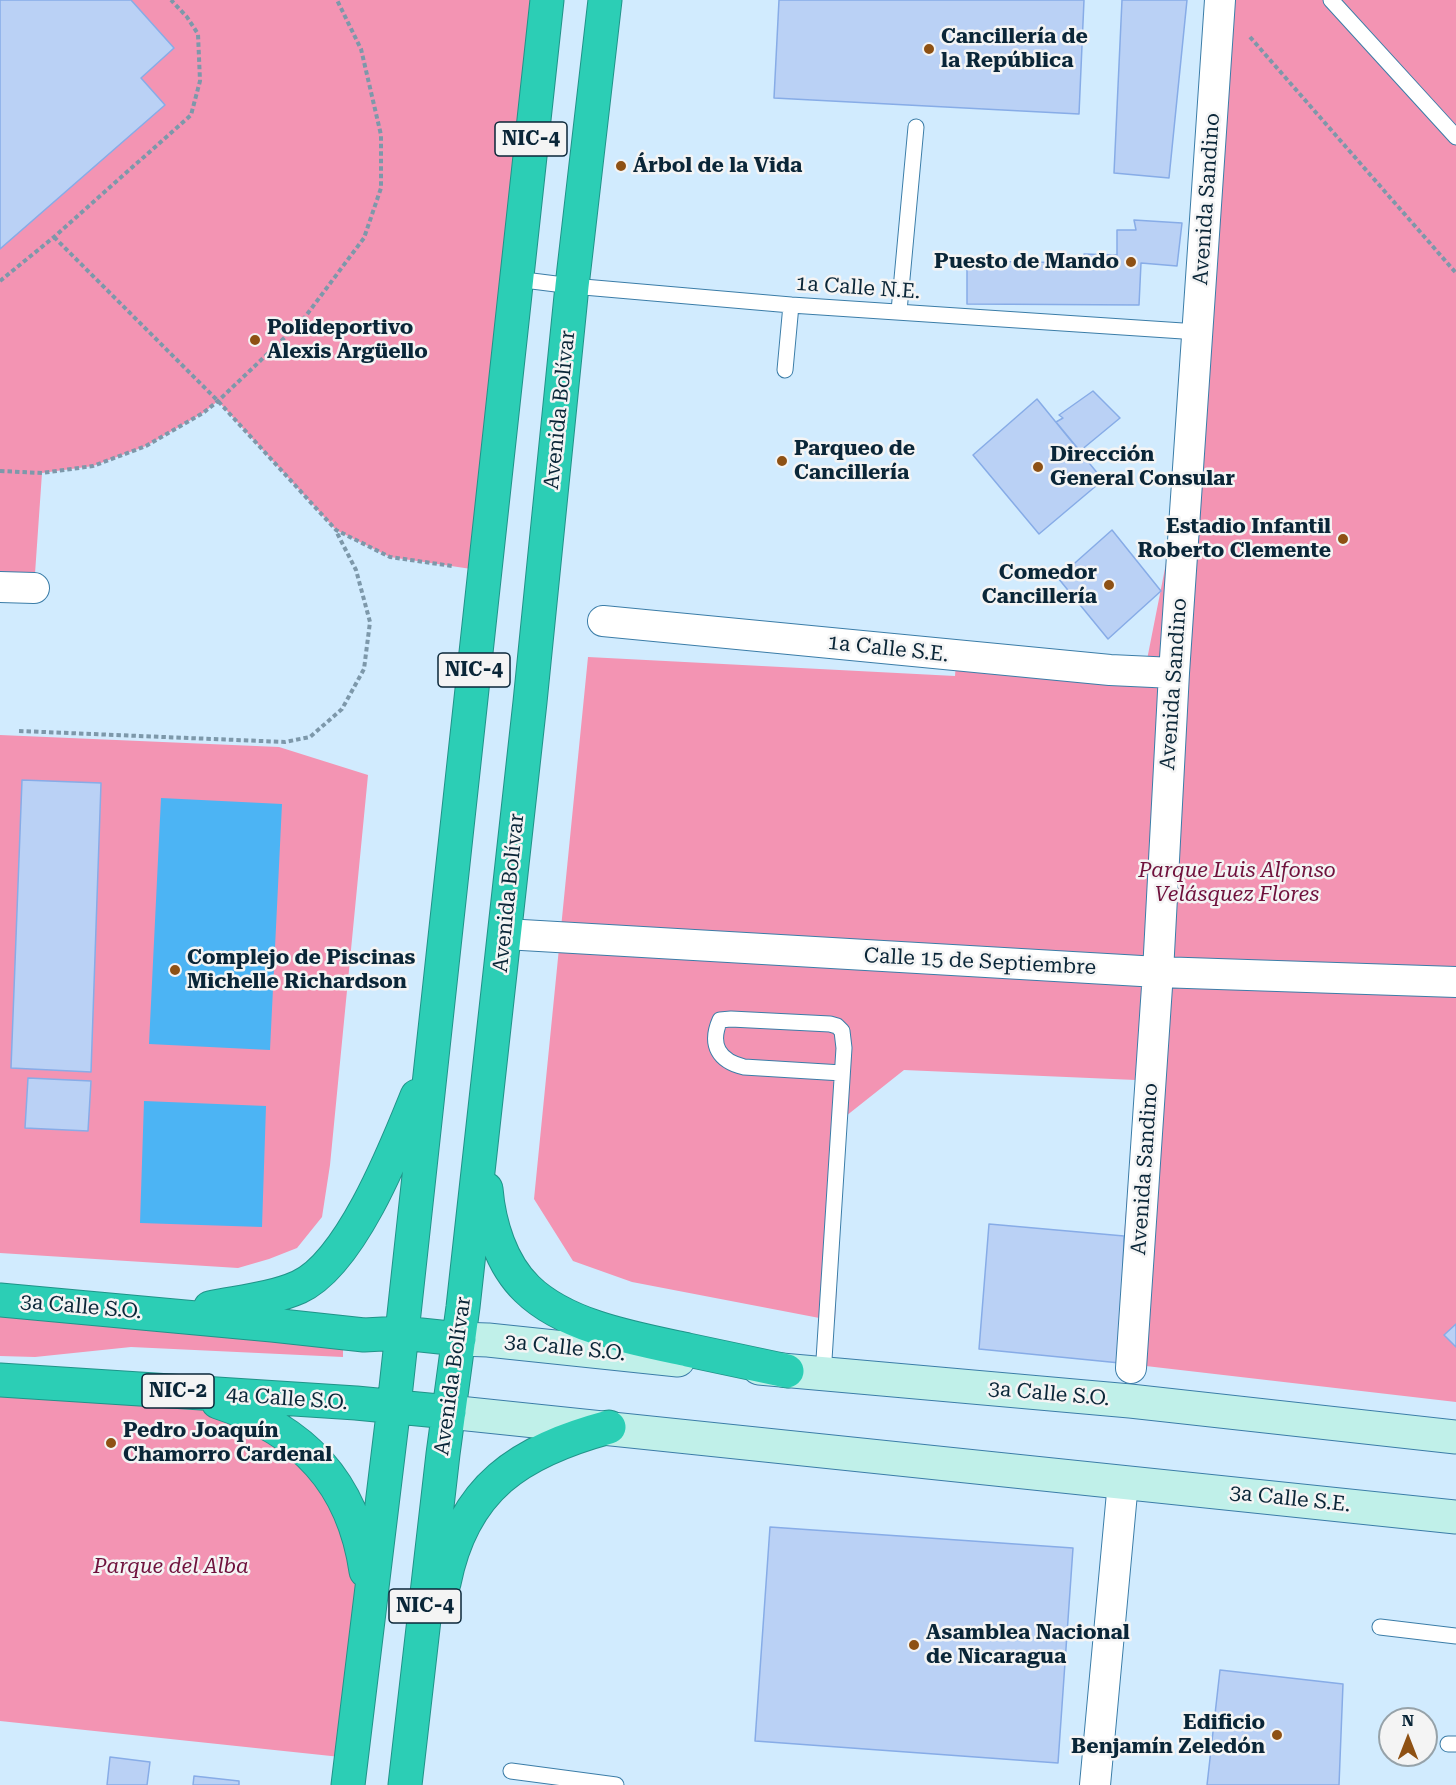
<!DOCTYPE html>
<meta charset="utf-8">
<style>
body{margin:0}
#map{position:relative;width:1456px;height:1785px;overflow:hidden;background:#d1ebfe;font-family:"Roboto Serif",serif}
canvas{display:block}
.north{position:absolute;left:1378px;top:1707px;width:60px;height:60px;box-sizing:border-box;background:#f4f4f4;border:2px solid #96a2a9;border-radius:50%;rotate:0deg;font-size:16px;font-weight:700;line-height:24px;text-align:center;color:#0a2638}
.north::after{content:'';display:block;margin:auto;width:21px;height:27px;background:#8e5114;clip-path:polygon(50% 0,100% 100%,50% 72%,0 100%)}
</style>
<div id="map">
<canvas width="1456" height="1785"></canvas>
<div class="north">N</div>
</div>
<script>
const context = document.querySelector('canvas').getContext('2d');
context.lineJoin = 'round';
function paint(path, color) {
  context.fillStyle = color;
  context.fill(path, 'evenodd');
}
function trace(path, color, width, dash) {
  context.strokeStyle = color;
  context.lineWidth = width;
  context.lineCap = dash ? 'butt' : 'round';
  context.setLineDash(dash || []);
  context.stroke(path);
}
function write(font, color, halo, rows, align = 'center') {
  context.font = font + ' "Roboto Serif",serif';
  context.lineWidth = 5;
  context.setLineDash([]);
  context.textBaseline = 'middle';
  context.strokeStyle = halo;
  context.fillStyle = color;
  for (const [text, x, y, turn = 0] of rows) {
    context.save();
    context.translate(x, y);
    context.rotate((+turn || 0) * Math.PI / 180);
    context.textAlign = isNaN(turn) ? turn : align;
    if (halo) context.strokeText(text, 0, 0);
    context.fillText(text, 0, 0);
    context.restore();
  }
}
paint(new Path2D(`
 M0 0H547L485 571 390 557 336 530 218 401 203 413 146 446 93 466 42 473 34 588 0 587Z
 M1205 0H1456V1402L1120 1363 1124 1236 1136 1080 904 1070 846 1116 835 1321 632 1282 573 1261 534 1199 588 657 955 676 956 663 1142 685 1212 330Z
 M0 735 279 747 368 775 330 1165 322 1217 297 1248 269 1259 238 1268 0 1253Z
 M0 1316 343 1347V1357L131 1347 35 1357 0 1356Z
 M0 1372 188 1392 285 1436 363 1552 350 1758 0 1721Z`), '#f394b3');
paint(new Path2D(`
 M161 798 282 804 270 1050 149 1044Z
 M144 1101 266 1106 262 1227 140 1223Z`), '#4cb4f4');
const building = new Path2D(`
 M0 0H131L174 48 141 78 165 105 0 249Z
 M779 0H1084L1079 114 774 98Z
 M1122 0H1187L1169 178 1114 173Z
 M1134 220 1182 223 1177 266 1141 263 1139 305 967 304V261L1084 263V254L1117 255V230H1136Z
 M1093 391 1120 418 1080 451 1056 422 1063 418 1059 415Z
 M1037 399 1103 480 1039 534 973 455Z
 M1112 530 1161 591 1108 639 1058 578Z
 M22 780 101 783 91 1072 11 1068Z
 M28 1078 91 1081 88 1131 25 1128Z
 M989 1224 1124 1236 1120 1363 979 1349Z
 M1456 1324V1347L1444 1335Z
 M770 1527 1073 1548 1058 1763 755 1741Z
 M1220 1670 1343 1684 1339 1785H1207Z
 M110 1757 150 1762 147 1785H107Z
 M194 1776 239 1781V1785H193Z`);
paint(building, '#bad1f5');
trace(building, '#87ace7', 1.5);
const lane = new Path2D(`
 M1331 0 1456 137
 M516 279 572 286 791 305 1198 332
 M899 311 916 127
 M785 370 791 305
 M823 1375 844 1048 842 1031 837 1026 830 1024 731 1019 720 1020C709 1045 719 1061 744 1067L842 1073
 M1380 1627 1456 1636
 M1448 1744H1456
 M511 1771 616 1785`);
const street = new Path2D(`
 M0 587 34 588
 M603 621 1110 670 1174 673
 M505 934 1158 972 1456 982
 M1131 1368 1158 972 1174 673 1220 0
 M1095 1785 1123 1482`);
const secondary = new Path2D(`
 M459 1339 488 1340 678 1360
 M759 1368 1130 1401 1456 1437
 M449 1412 1456 1517`);
const highway = new Path2D(`
 M486 1189C489 1224 501 1264 527 1289 566 1327 636 1339 688 1350 721 1357 754 1364 787 1371
 M0 1300 272 1325 364 1335 402 1333 459 1339
 M210 1308C239 1302 272 1299 299 1287 351 1263 396 1148 417 1096
 M0 1380 356 1403 449 1412
 M218 1402C303 1430 353 1482 366 1571
 M444 1583C463 1487 520 1451 609 1427
 M348 1785 394 1406 547 0
 M405 1785 443 1454 463 1307 530 702 572 286 605 0`);
trace(lane, '#3b7da8', 17);
trace(street, '#3b7da8', 32);
trace(secondary, '#3b7da8', 35);
trace(highway, '#209389', 35);
trace(new Path2D(`
 M1250 37 1456 273
 M54 237 218 401 336 530 390 557 452 566
 M0 281 54 237 191 115 200 81 198 34 187 17 171 0
 M0 471 42 473 93 466 146 446 203 413 218 401 302 321 364 238 381 188V135L361 49 337 0
 M19 731 285 742 310 737 342 709 364 669 370 622 356 570 336 531`), '#7d98aa', 4, [4.5, 3]);
trace(lane, '#fff', 15);
trace(street, '#fff', 30);
trace(secondary, '#c0f0e9', 33);
trace(highway, '#2cceb5', 33);
for (const [x, y, r, color] of [
 [929,49,6,"#8e5114"],
 [621,166,6,"#8e5114"],
 [1131,262,6,"#8e5114"],
 [255,340,6,"#8e5114"],
 [782,461,6,"#8e5114"],
 [1038,467,6,"#8e5114"],
 [1343,539,6,"#8e5114"],
 [1109,585,6,"#8e5114"],
 [175,970,6,"#8e5114"],
 [111,1443,6,"#8e5114"],
 [914,1645,6,"#8e5114"],
 [1277,1735,6,"#8e5114"]
]) {
  const dot = new Path2D();
  dot.arc(x, y, r, 0, 2 * Math.PI);
  context.fillStyle = color;
  context.fill(dot);
  trace(dot, '#f4f4f4', 2);
}
for (const [x, y, w] of [
 [531,139,72],
 [474,670,72],
 [178,1391,72],
 [425,1606,72]
]) {
  const box = new Path2D();
  box.roundRect(x - w / 2, y - 17, w, 34, 4.5);
  context.fillStyle = '#f4f4f4';
  context.fill(box);
  trace(box, '#0a2638', 1.5);
}
write('bold 20px', '#0a2638', null, [
 ["NIC-4",531,139],
 ["NIC-4",474,670],
 ["NIC-2",178,1391],
 ["NIC-4",425,1606]
]);
write('bold 21px', '#0a2638', '#f4f4f4', [
 ["Cancillería de",941,37],
 ["la República",941,61],
 ["Árbol de la Vida",633,166],
 ["Puesto de Mando",1119,262,"right"],
 ["Polideportivo",267,328],
 ["Alexis Argüello",267,352],
 ["Parqueo de",794,449],
 ["Cancillería",794,473],
 ["Dirección",1050,455],
 ["General Consular",1050,479],
 ["Estadio Infantil",1331,527,"right"],
 ["Roberto Clemente",1331,551,"right"],
 ["Comedor",1097,573,"right"],
 ["Cancillería",1097,597,"right"],
 ["Complejo de Piscinas",187,958],
 ["Michelle Richardson",187,982],
 ["Pedro Joaquín",123,1431],
 ["Chamorro Cardenal",123,1455],
 ["Asamblea Nacional",926,1633],
 ["de Nicaragua",926,1657],
 ["Edificio",1265,1723,"right"],
 ["Benjamín Zeledón",1265,1747,"right"]
], 'left');
write('21px', '#0a2638', '#f4f4f4', [
 ["Avenida Sandino",1207,199,-86],
 ["1a Calle N.E.",858,288,4],
 ["Avenida Bolívar",560,410,-84],
 ["1a Calle S.E.",888,649,6],
 ["Avenida Sandino",1174,684,-86],
 ["Avenida Bolívar",509,893,-84],
 ["Calle 15 de Septiembre",980,962,3],
 ["Avenida Sandino",1145,1169,-86],
 ["3a Calle S.O.",81,1307,5],
 ["3a Calle S.O.",565,1348,6],
 ["Avenida Bolívar",453,1376,-82],
 ["3a Calle S.O.",1049,1394,5],
 ["4a Calle S.O.",287,1399,4],
 ["3a Calle S.E.",1290,1499,6]
]);
write('italic 21px', '#6f113c', '#f4f4f4', [
 ["Parque Luis Alfonso",1237,871],
 ["Velásquez Flores",1237,895],
 ["Parque del Alba",171,1567]
]);
</script>
